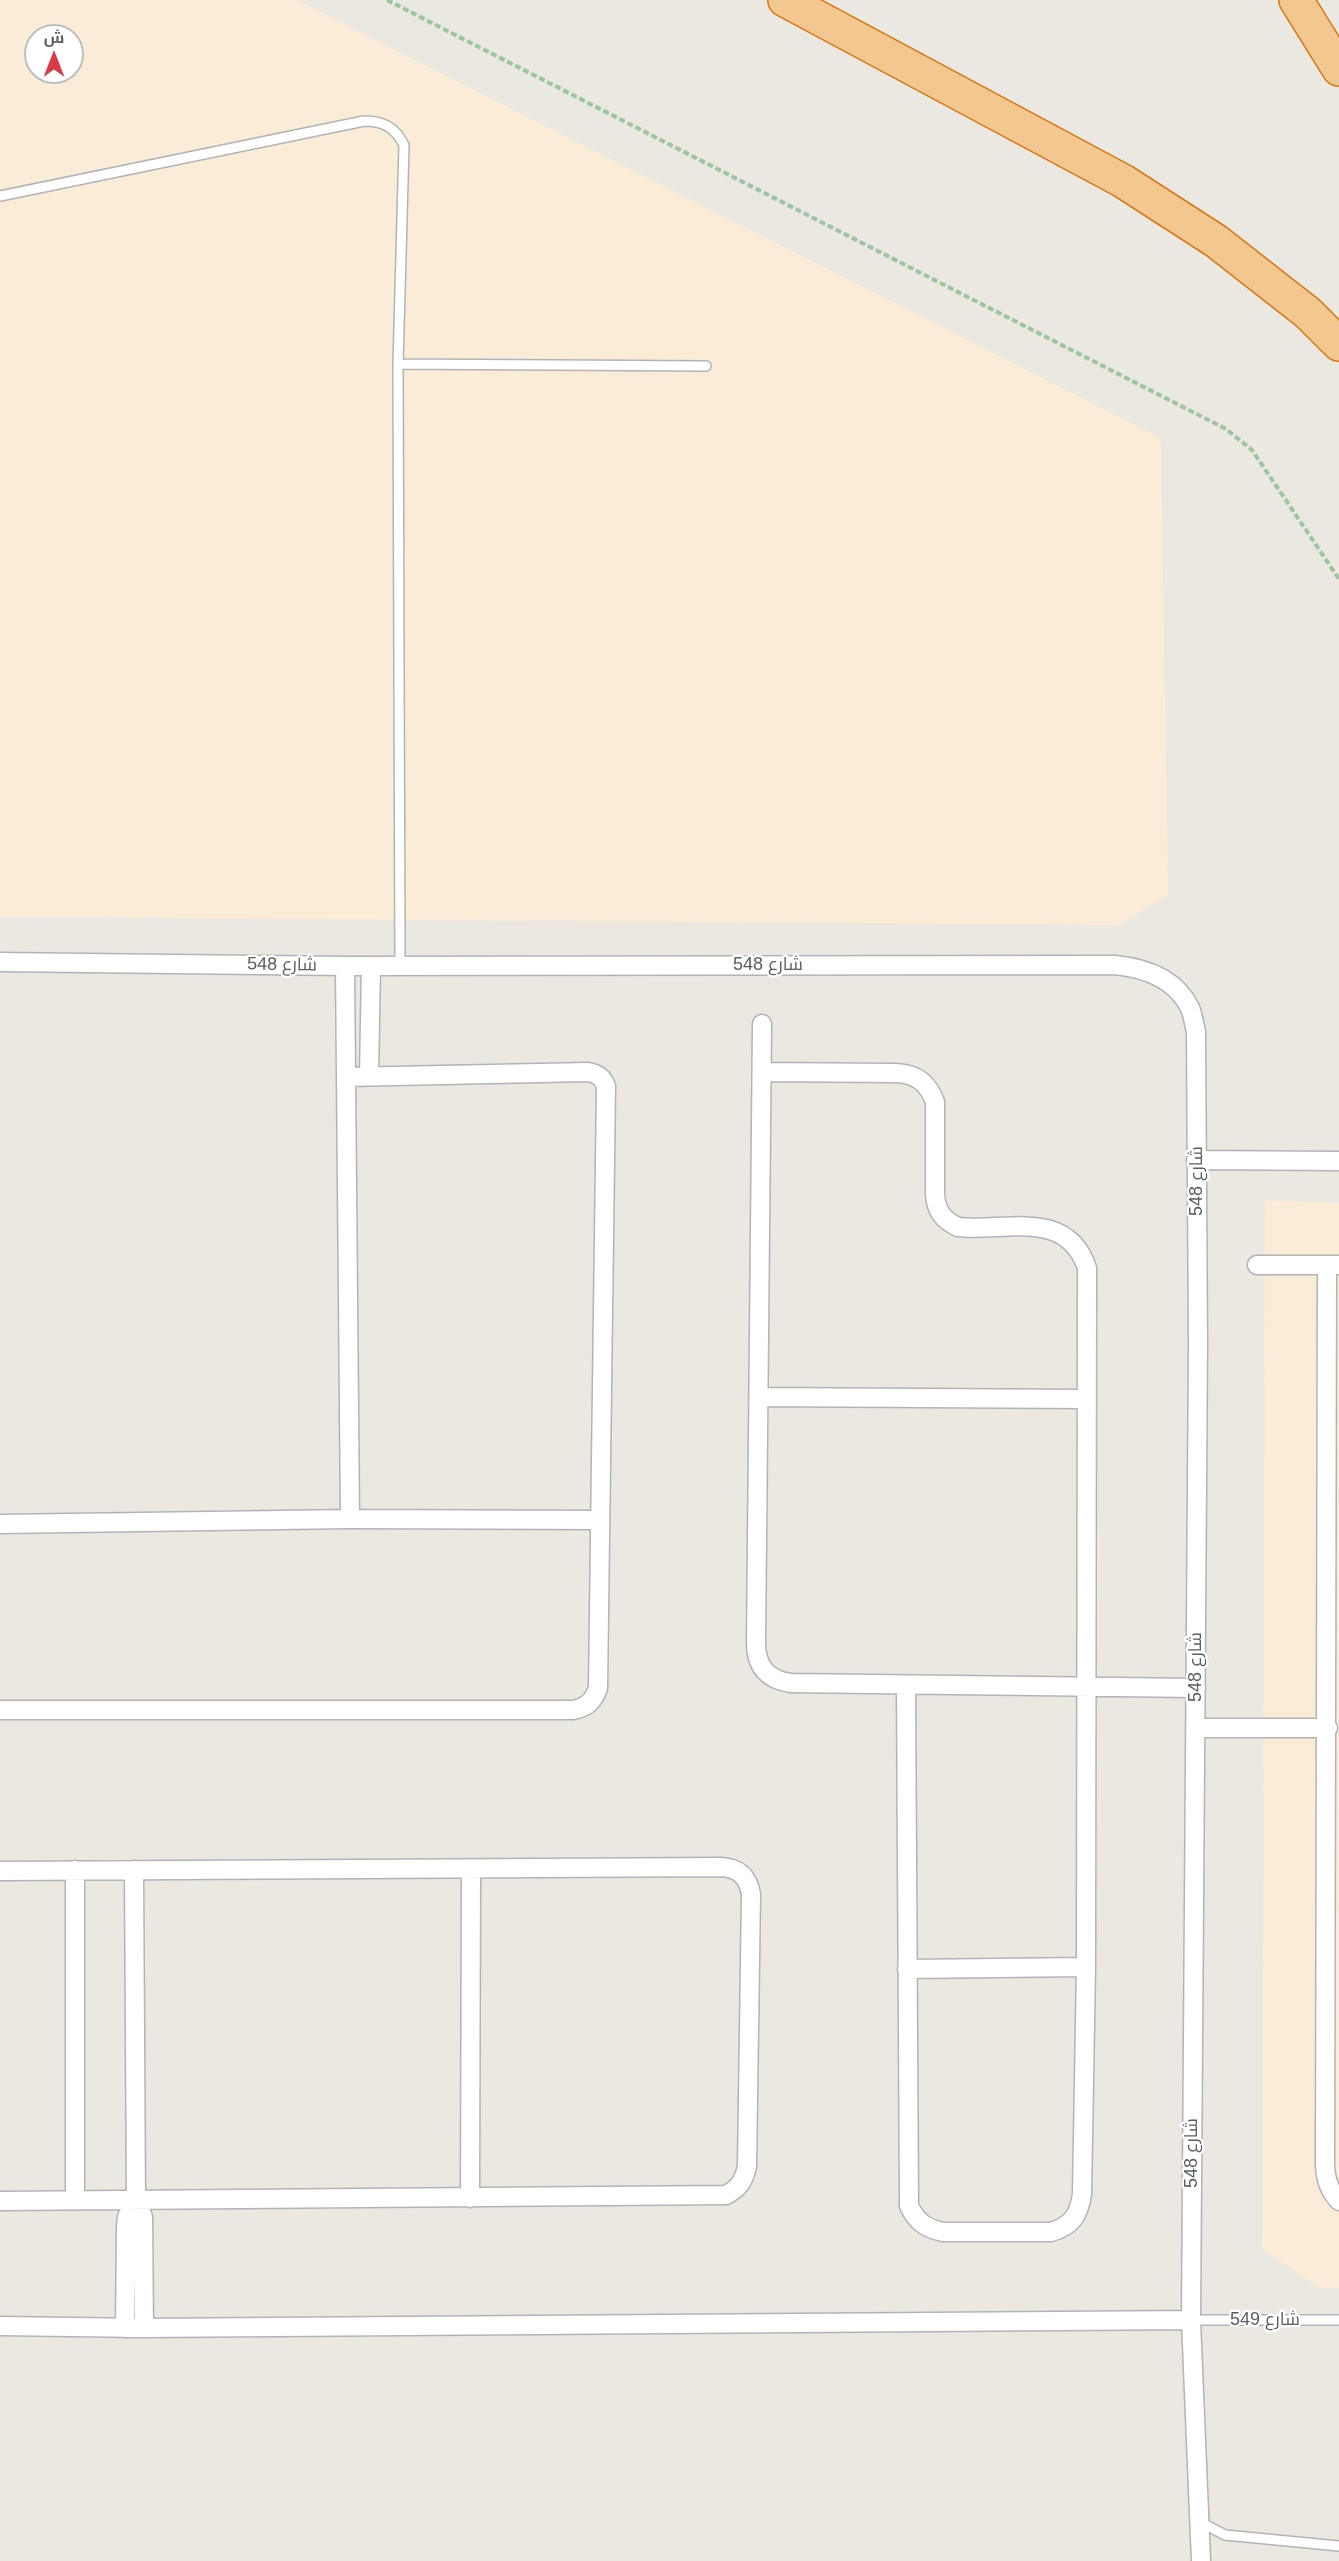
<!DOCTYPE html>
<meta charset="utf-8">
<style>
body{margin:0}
#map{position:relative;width:1339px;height:2561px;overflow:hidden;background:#ebe7e1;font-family:Helvetica,Cairo,sans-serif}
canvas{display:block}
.north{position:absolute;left:24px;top:24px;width:60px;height:60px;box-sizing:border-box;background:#fff;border:2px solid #bdbfbf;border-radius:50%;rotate:0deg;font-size:16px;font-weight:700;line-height:24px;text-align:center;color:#595e60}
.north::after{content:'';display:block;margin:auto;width:21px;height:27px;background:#d83a49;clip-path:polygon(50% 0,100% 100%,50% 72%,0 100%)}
</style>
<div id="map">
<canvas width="1339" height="2561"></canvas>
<div class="north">ش</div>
</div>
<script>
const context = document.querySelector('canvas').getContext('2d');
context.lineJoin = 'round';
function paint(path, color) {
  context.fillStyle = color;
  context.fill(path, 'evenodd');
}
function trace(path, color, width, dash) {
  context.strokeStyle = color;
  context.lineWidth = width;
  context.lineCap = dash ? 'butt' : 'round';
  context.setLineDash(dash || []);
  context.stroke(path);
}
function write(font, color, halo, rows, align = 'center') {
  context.font = font + ' Helvetica,Cairo,sans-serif';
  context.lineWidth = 4.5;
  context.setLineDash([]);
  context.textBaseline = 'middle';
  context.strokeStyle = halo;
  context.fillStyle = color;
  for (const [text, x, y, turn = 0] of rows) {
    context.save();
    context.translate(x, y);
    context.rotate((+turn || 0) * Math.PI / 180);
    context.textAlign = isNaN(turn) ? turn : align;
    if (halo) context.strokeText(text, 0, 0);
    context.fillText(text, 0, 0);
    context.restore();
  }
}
paint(new Path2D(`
 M0 0H297L1161 438 1168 895 1120 925 0 917ZM36 36H72V72H36Z
 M1265 1200 1339 1203V2288H1319L1262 2249Z`), '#faecd7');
const lane = new Path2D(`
 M0 196 364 121C383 121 395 127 404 145L398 364 400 966
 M398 364 706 366
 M1191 2320H1339
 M1200 2522 1225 2535 1339 2546`);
const street = new Path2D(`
 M0 962 345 966 1115 965C1145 968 1176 979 1190 1008 1193 1015 1194 1024 1196 1032L1198 1344 1191 2320 1201 2561
 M345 966 350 1519
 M762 1024 756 1643C756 1667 768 1680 791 1683L1196 1688
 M762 1072 896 1073C917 1074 928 1083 935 1102V1194C936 1211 943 1220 958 1227 1006 1232 1067 1208 1087 1268L1086 1967 1082 2194C1079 2215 1072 2226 1051 2232H943C925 2228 917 2222 909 2206L906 1685
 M369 1076 371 966
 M1196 1160 1339 1161
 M1257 1265H1339
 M1327 1265 1325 2166C1326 2180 1329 2190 1339 2201
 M759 1397 1086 1399
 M0 1524 350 1519 600 1520
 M0 1710H573C587 1707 593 1702 598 1688L606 1086C602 1077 598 1074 588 1072L346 1077
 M1195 1728H1328
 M134 1870 136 2200 143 2217 144 2328
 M0 1871 721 1867C739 1868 748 1877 751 1894L747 2166C744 2181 739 2188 726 2195L0 2201
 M907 1969 1086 1967
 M470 2198 471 1869
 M75 2200V1870
 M0 2326 144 2328 1191 2320
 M125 2328 126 2227 127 2217 136 2200`);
const highway = new Path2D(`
 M785 0 1123 181 1216 241 1308 313 1339 344
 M1296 0 1339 69`);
trace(lane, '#b1b4b7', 12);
trace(street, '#b1b4b7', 21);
trace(highway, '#d77815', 36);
trace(new Path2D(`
 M387 0 1226 429 1252 450 1339 579`), '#9cc6a0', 4, [6, 3]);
trace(lane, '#fff', 9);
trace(street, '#fff', 18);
trace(highway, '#f2c890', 33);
write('18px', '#595e60', '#fff', [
 ["شارع 548",282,965,1],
 ["شارع 548",768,965],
 ["شارع 548",1197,1181,-90],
 ["شارع 548",1196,1667,-90],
 ["شارع 548",1192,2153,-90],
 ["شارع 549",1265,2320]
]);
</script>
